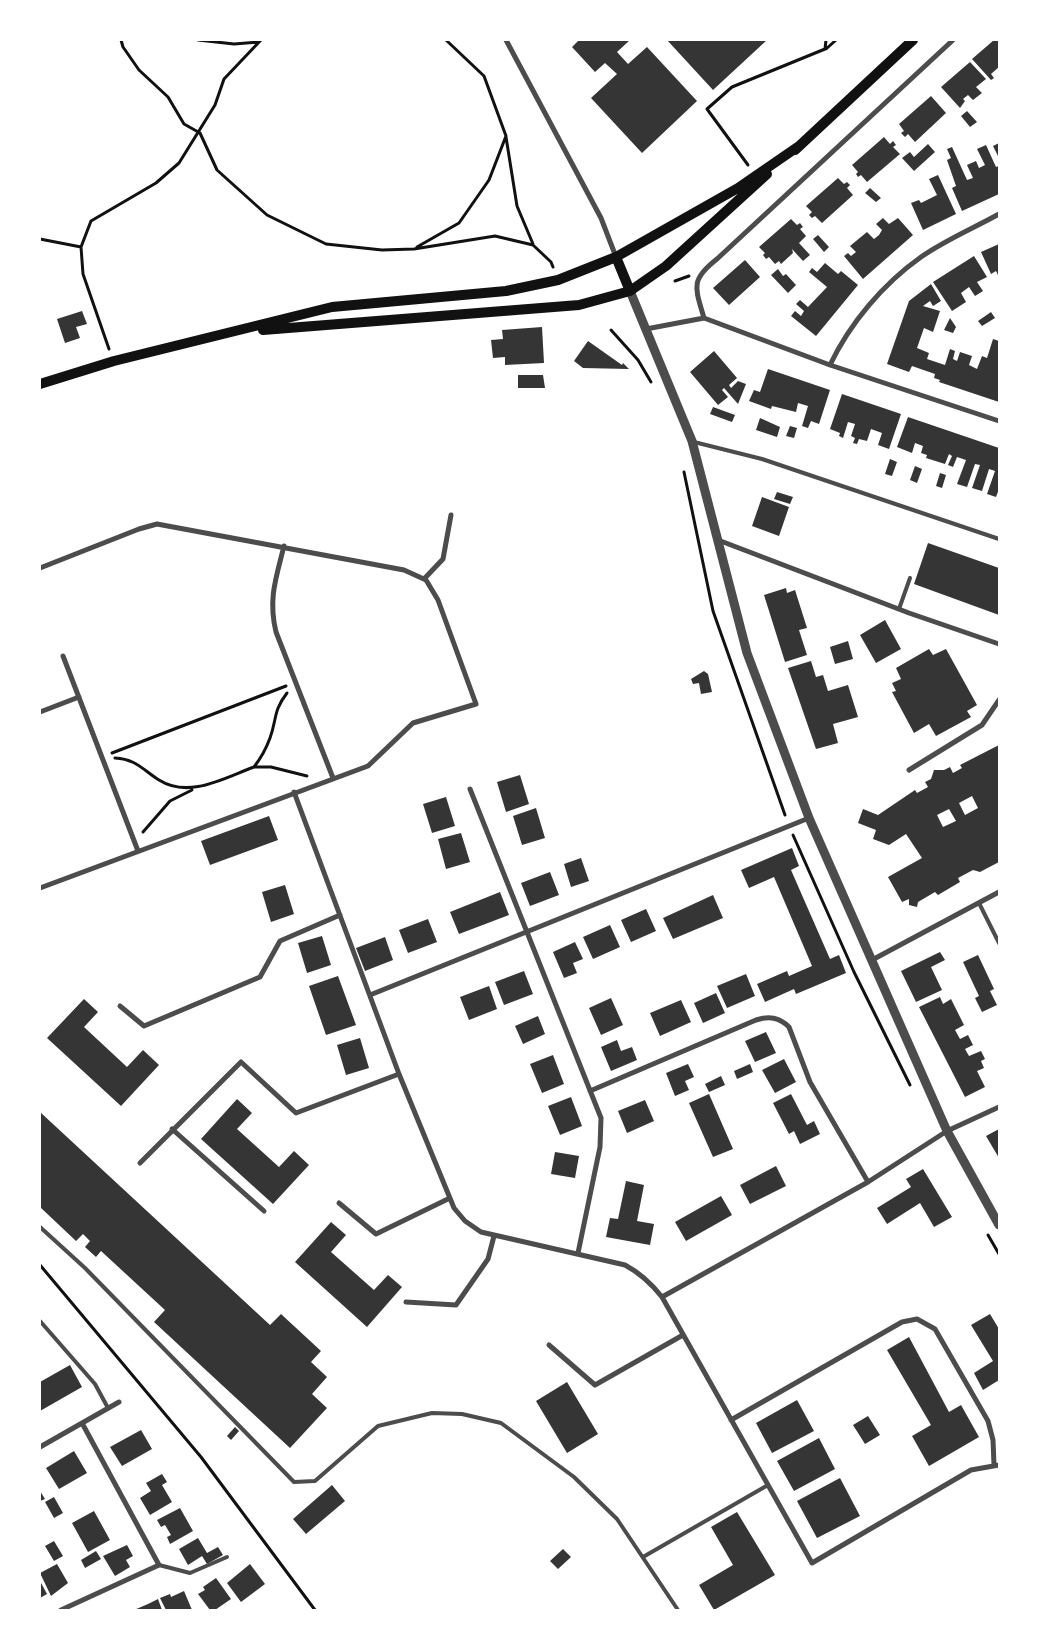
<!DOCTYPE html>
<style>
body{margin:0}
#map{position:relative;width:1039px;height:1650px;overflow:hidden;background:#fff;font-family:"Open Sans",sans-serif}
canvas{display:block}
.frame{position:absolute;inset:0;border:41px solid #fff;pointer-events:none}
</style>
<div id="map">
<canvas width="1039" height="1650"></canvas>
<div class="frame"></div>
</div>
<script>
const context = document.querySelector('canvas').getContext('2d');
context.lineJoin = 'round';
function paint(path, color) {
  context.fillStyle = color;
  context.fill(path, 'evenodd');
}
function trace(path, color, width, dash) {
  context.strokeStyle = color;
  context.lineWidth = width;
  context.lineCap = dash ? 'butt' : 'round';
  context.setLineDash(dash || []);
  context.stroke(path);
}
paint(new Path2D(`
 M579 40H630L617 52 628 64 647 47 697 101 642 153 591 98 617 74 605 63 595 72 572 47Z
 M667 40H767L713 90Z
 M994 40H999V67L991 74 994 78 991 80 972 59Z
 M970 62 986 79 976 87 982 93 973 100 968 95 963 99 965 101 960 108 941 87Z
 M931 96 946 113 915 142 908 134 905 137 901 133 904 131 899 124Z
 M967 111 977 122 970 127 961 116Z
 M884 137 890 144 893 141 896 145 893 147 900 154 867 182 861 175 858 177 856 174 858 172 852 165Z
 M999 143V158L993 146Z
 M928 144 935 152 914 171 902 158 910 152 914 157Z
 M986 145 996 167 999 166V194L962 211 952 188 956 186 947 160 951 158 947 149 952 147 967 180 973 178 967 165 976 161 979 168 985 165 977 149Z
 M938 175 956 214 923 230 911 203 919 200 921 203 937 195 929 179Z
 M838 178 844 184 847 182 850 185 847 188 853 195 822 223 815 216 812 218 809 215 812 212 806 206Z
 M870 188 881 198 876 202 865 193Z
 M883 218 889 224 898 218 913 235 863 279 844 256 848 253 851 256 856 252 850 246 867 232 874 239 879 235 882 230 876 224Z
 M791 219 797 225 800 223 803 227 800 229 806 236 799 243 810 255 803 261 792 249 793 253 781 264 779 261 775 264 769 257 766 259 763 255 765 253 759 247Z
 M818 235 829 247 824 252 813 239Z
 M999 244V277L996 271 991 274 981 252Z
 M974 256 987 277 977 282 983 291 975 296 969 287 961 293 966 302 952 311 933 282Z
 M745 260 760 277 729 305 713 288Z
 M825 263 838 274 841 271 858 285 816 336 791 316 795 311 801 316 804 311 796 304 800 300 808 307 827 287 809 272 812 268 817 272Z
 M778 269 783 276 786 274 796 285 788 293 771 275Z
 M931 284 941 301 933 306 930 301 923 306 940 311 933 332 924 328 917 348 929 353 927 359 945 365 950 349 955 351 953 359 957 361 960 352 972 356 969 365 977 369 982 356 987 358 993 339 999 341V402L939 382 940 380 934 378 935 374 912 366 909 372 887 364 909 301Z
 M82 311 87 324 76 327 80 338 65 343 57 319Z
 M991 312 995 318 982 326 978 321Z
 M950 318 956 327 953 333 944 330Z
 M542 327 544 363 505 365V357L493 358 491 340 503 339 502 330Z
 M588 341 622 365 623 363 629 369 583 368 574 361Z
 M714 351 737 378 729 385 731 388 738 381 746 384 738 404 724 388 722 390 728 397 718 405 690 372Z
 M768 369 830 390 819 424 811 421 808 428 802 426 808 406 798 403 796 412 772 406 771 409 749 401 754 390 760 392Z
 M518 375H543L545 388H518Z
 M842 394 901 414 889 449 878 445 882 433 871 429 867 441 859 439 857 444 853 443 855 438 851 436 855 424 848 422 843 438 839 436 840 433 830 429Z
 M713 407 735 415 732 422 710 414Z
 M908 417 999 448V489L996 497 987 494 995 471 989 469 982 491 972 488 980 465 975 464 967 487 957 484 966 460 957 457 953 467 948 465 952 456 949 454 945 464 926 458 927 455 921 453 923 446 915 443 912 453 897 447Z
 M760 418 780 427 777 437 756 430Z
 M790 426 797 428 794 438 786 436Z
 M890 459 897 462 892 476 885 474Z
 M915 466 922 469 917 483 910 480Z
 M940 473 946 475 942 488 936 486Z
 M777 492 793 497 790 504 774 499Z
 M762 497 789 507 779 536 752 526Z
 M928 543 999 568V615L914 584Z
 M786 588 787 593 795 590 807 628 799 630 807 655 785 662 764 595Z
 M885 620 901 649 876 663 860 635Z
 M848 641 853 659 835 664 830 647Z
 M929 649 933 655 946 649 977 705 967 711 971 717 936 736 929 724 914 733 892 692 896 691 892 683 901 679 896 668Z
 M811 661 816 677 823 675 828 691 848 685 858 717 833 724 838 743 816 749 788 668Z
 M704 671 708 674 712 692 701 694 699 683 693 684 691 679Z
 M999 745V862L980 872 973 870 958 878 960 882 938 895 935 892 918 902 917 907 909 905V899L902 902 888 877 922 858 906 834 889 845 873 839 876 830 858 823 863 809 878 815 915 790 917 793 928 787 925 782 931 779 934 770H944L950 767 953 773 962 768 960 765ZM972 796 978 808 965 815 959 803ZM949 809 956 821 943 827 937 815Z
 M520 775 529 804 506 812 497 782Z
 M446 797 455 826 432 833 423 804Z
 M536 808 545 838 522 845 513 816Z
 M269 816 278 840 210 865 201 841Z
 M461 833 470 862 446 869 438 839Z
 M792 848 799 866 791 870 830 959 839 955 846 973 796 994 794 989 765 1002 757 984 787 971 789 976 812 966 774 877 749 888 741 870Z
 M581 858 589 881 571 887 564 864Z
 M550 872 559 895 530 906 521 883Z
 M285 885 294 914 271 922 262 892Z
 M500 892 509 915 459 934 450 912Z
 M713 895 723 918 673 939 663 918Z
 M646 909 656 931 631 942 621 920Z
 M428 919 437 942 408 953 399 930Z
 M610 925 620 947 593 959 583 937Z
 M322 936 331 965 307 973 298 943Z
 M385 937 393 960 365 971 356 948Z
 M575 942 583 959 573 963 577 973 564 978 553 952Z
 M940 952 945 960 931 967 942 990 916 1002 901 971Z
 M978 955 994 989 990 991 997 1005 982 1012 975 998 979 996 963 962Z
 M524 971 533 994 504 1005 495 982Z
 M746 974 755 996 727 1008 717 986Z
 M338 976 356 1025 326 1035 309 986Z
 M489 986 497 1009 469 1020 460 997Z
 M716 993 725 1013 703 1023 694 1003Z
 M940 997 943 1004 951 999 964 1025 955 1030 960 1039 968 1035 973 1045 965 1049 969 1056 981 1051 985 1059 981 1061 984 1068 977 1071 985 1087 965 1097 919 1007Z
 M611 998 623 1025 601 1035 589 1008Z
 M84 999 98 1012 84 1027 127 1067 143 1050 159 1065 121 1106 47 1038Z
 M681 1000 691 1022 660 1036 650 1013Z
 M538 1016 545 1034 523 1044 515 1026Z
 M766 1032 776 1053 755 1062 745 1041Z
 M360 1038 369 1068 346 1075 337 1045Z
 M617 1040 621 1051 632 1047 637 1060 611 1071 601 1047Z
 M553 1055 564 1084 542 1093 530 1064Z
 M784 1059 796 1082 775 1093 762 1070Z
 M688 1064 694 1077 685 1081 689 1090 675 1096 666 1073Z
 M750 1064 753 1072 737 1079 734 1071Z
 M721 1076 725 1085 709 1092 705 1084Z
 M709 1094 733 1149 713 1157 689 1103Z
 M791 1094 807 1125 814 1121 820 1134 800 1144 794 1131 789 1134 773 1103Z
 M571 1097 582 1126 560 1135 548 1106Z
 M237 1099 252 1113 237 1129 279 1167 294 1151 309 1165 273 1204 201 1139Z
 M645 1100 654 1121 627 1133 618 1111Z
 M40 1112 270 1325 281 1314 321 1351 311 1362 327 1377 312 1394 327 1408 290 1448 154 1322 165 1310 101 1251 96 1257 85 1247 90 1241 83 1234 76 1241 40 1207Z
 M999 1129V1158L986 1136Z
 M555 1152 579 1156 575 1178 551 1174Z
 M776 1166 786 1186 750 1204 740 1185Z
 M923 1169 952 1217 934 1227 920 1203 887 1224 877 1208 911 1187 906 1179Z
 M626 1181 644 1185 637 1221 654 1224 650 1245 606 1237 610 1218 618 1219Z
 M721 1196 732 1215 686 1241 675 1222Z
 M331 1222 346 1235 331 1252 374 1290 388 1275 402 1287 367 1327 295 1262Z
 M990 1314 999 1329V1380L983 1390 974 1373 993 1361 971 1325Z
 M909 1337 949 1412 961 1405 979 1437 929 1466 912 1436 931 1425 887 1350Z
 M70 1365 82 1387 40 1411V1382Z
 M567 1382 598 1434 567 1453 536 1401Z
 M797 1400 814 1431 772 1453 756 1423Z
 M868 1416 880 1435 865 1444 853 1425Z
 M235 1427 239 1431 231 1440 227 1436Z
 M141 1430 152 1449 122 1466 110 1447Z
 M819 1438 835 1469 794 1491 777 1461Z
 M74 1451 87 1473 59 1489 46 1468Z
 M162 1474 167 1482 162 1485 172 1502 150 1515 140 1498 151 1491 146 1483Z
 M840 1478 860 1516 817 1538 797 1501Z
 M332 1485 345 1501 306 1534 293 1519Z
 M40 1491 45 1499 40 1501Z
 M54 1497 63 1513 54 1518 45 1502Z
 M180 1508 193 1531 170 1544 167 1537 171 1535 165 1525 161 1527 157 1520Z
 M94 1511 110 1540 88 1552 72 1523Z
 M737 1512 775 1575 714 1610 699 1585 733 1565 711 1527Z
 M198 1538 207 1553 218 1547 223 1555 207 1564 202 1556 188 1565 179 1549Z
 M54 1541 63 1556 54 1561 45 1546Z
 M127 1545 133 1556 126 1560 130 1567 115 1576 103 1556Z
 M563 1549 571 1557 558 1569 550 1561Z
 M96 1551 101 1559 85 1568 81 1560Z
 M57 1564 68 1583 51 1596 40 1573Z
 M250 1564 265 1584 241 1602 227 1583Z
 M216 1578 231 1599 215 1610H210L198 1594 205 1590 203 1587Z
 M40 1581 47 1594 40 1598Z
 M184 1591 192 1610H166L160 1598 170 1594 171 1597Z
 M158 1599 162 1610H134L148 1604Z`), '#353535');
trace(new Path2D(`
 M121 40 123 47 139 70 168 97 184 124 200 133 217 170 267 215 326 244 382 250 414 249 495 236 533 245 551 262 553 267
 M198 40 234 44 259 42
 M826 49 836 40
 M506 137 517 206 533 244
 M748 165 707 109 732 87 825 49 826 40
 M40 239 81 247
 M417 247 459 223 489 180 506 136 484 76 446 40
 M675 281 689 276
 M611 330 638 360 651 382
 M109 349 83 274 81 247 91 221 156 183 179 163 215 105 224 79 261 40
 M684 472 713 611 785 815
 M112 753 286 686
 M115 758C136 759 143 770 159 780 189 799 224 778 254 767 261 758 266 749 270 738 277 719 273 711 287 693
 M255 767H271L307 776
 M143 832 170 801 192 790
 M793 835 854 972 910 1085
 M988 1235 999 1254
 M40 1265 201 1457 315 1610`), '#111', 3);
trace(new Path2D(`
 M694 442 762 459 999 539
 M899 609 910 578
 M979 903 999 943
 M40 1227 85 1268 294 1482 315 1481 378 1426 432 1413 462 1414 501 1423 574 1477 617 1519 678 1610
 M40 1321 95 1384 108 1408
 M643 1557 768 1485
 M159 1565 190 1573 227 1557`), '#4c4c4c', 4);
trace(new Path2D(`
 M506 40 601 218 616 257
 M704 318C695 287 690 280 717 259L953 40
 M646 329 704 318 830 365 999 421
 M830 365C850 323 883 284 921 257 945 240 974 228 999 214
 M718 540 909 613 999 644
 M284 546C276 578 268 599 276 632L333 778
 M40 568 139 529 157 524 404 570 426 580 438 600 476 704 413 723 368 766 40 888
 M424 579 443 559 451 515
 M63 656 138 851
 M40 712 79 697
 M909 770 982 725 999 700
 M470 789 601 1118 600 1147 578 1253
 M294 792 399 1074 454 1208 465 1221 481 1232 625 1265C640 1273 651 1283 662 1297L812 1563 971 1470 999 1465
 M872 960 999 892
 M370 995 809 818
 M120 1006 144 1026 260 977 280 941 340 915
 M590 1091 756 1020C769 1016 779 1017 789 1027L810 1082 868 1182
 M172 1129 264 1211
 M140 1163 241 1062 296 1113 399 1074
 M339 1203 376 1234 450 1198
 M662 1297 868 1182 947 1131 999 1107
 M406 1302 456 1305 488 1259 494 1236
 M549 1345 595 1385 683 1335
 M731 1420 902 1322 917 1319 935 1329 988 1421 993 1440 994 1465
 M40 1447 119 1402
 M61 1610 159 1565 82 1423`), '#4c4c4c', 5);
trace(new Path2D(`
 M630 291 692 441 747 653 809 818 947 1131 999 1225`), '#4c4c4c', 9);
trace(new Path2D(`
 M795 150 913 40
 M616 257 630 291
 M263 330 579 305 630 291 666 266 767 174
 M40 384 114 361 332 307 506 291 558 280 616 257 738 188 799 146`), '#111', 10);
</script>
